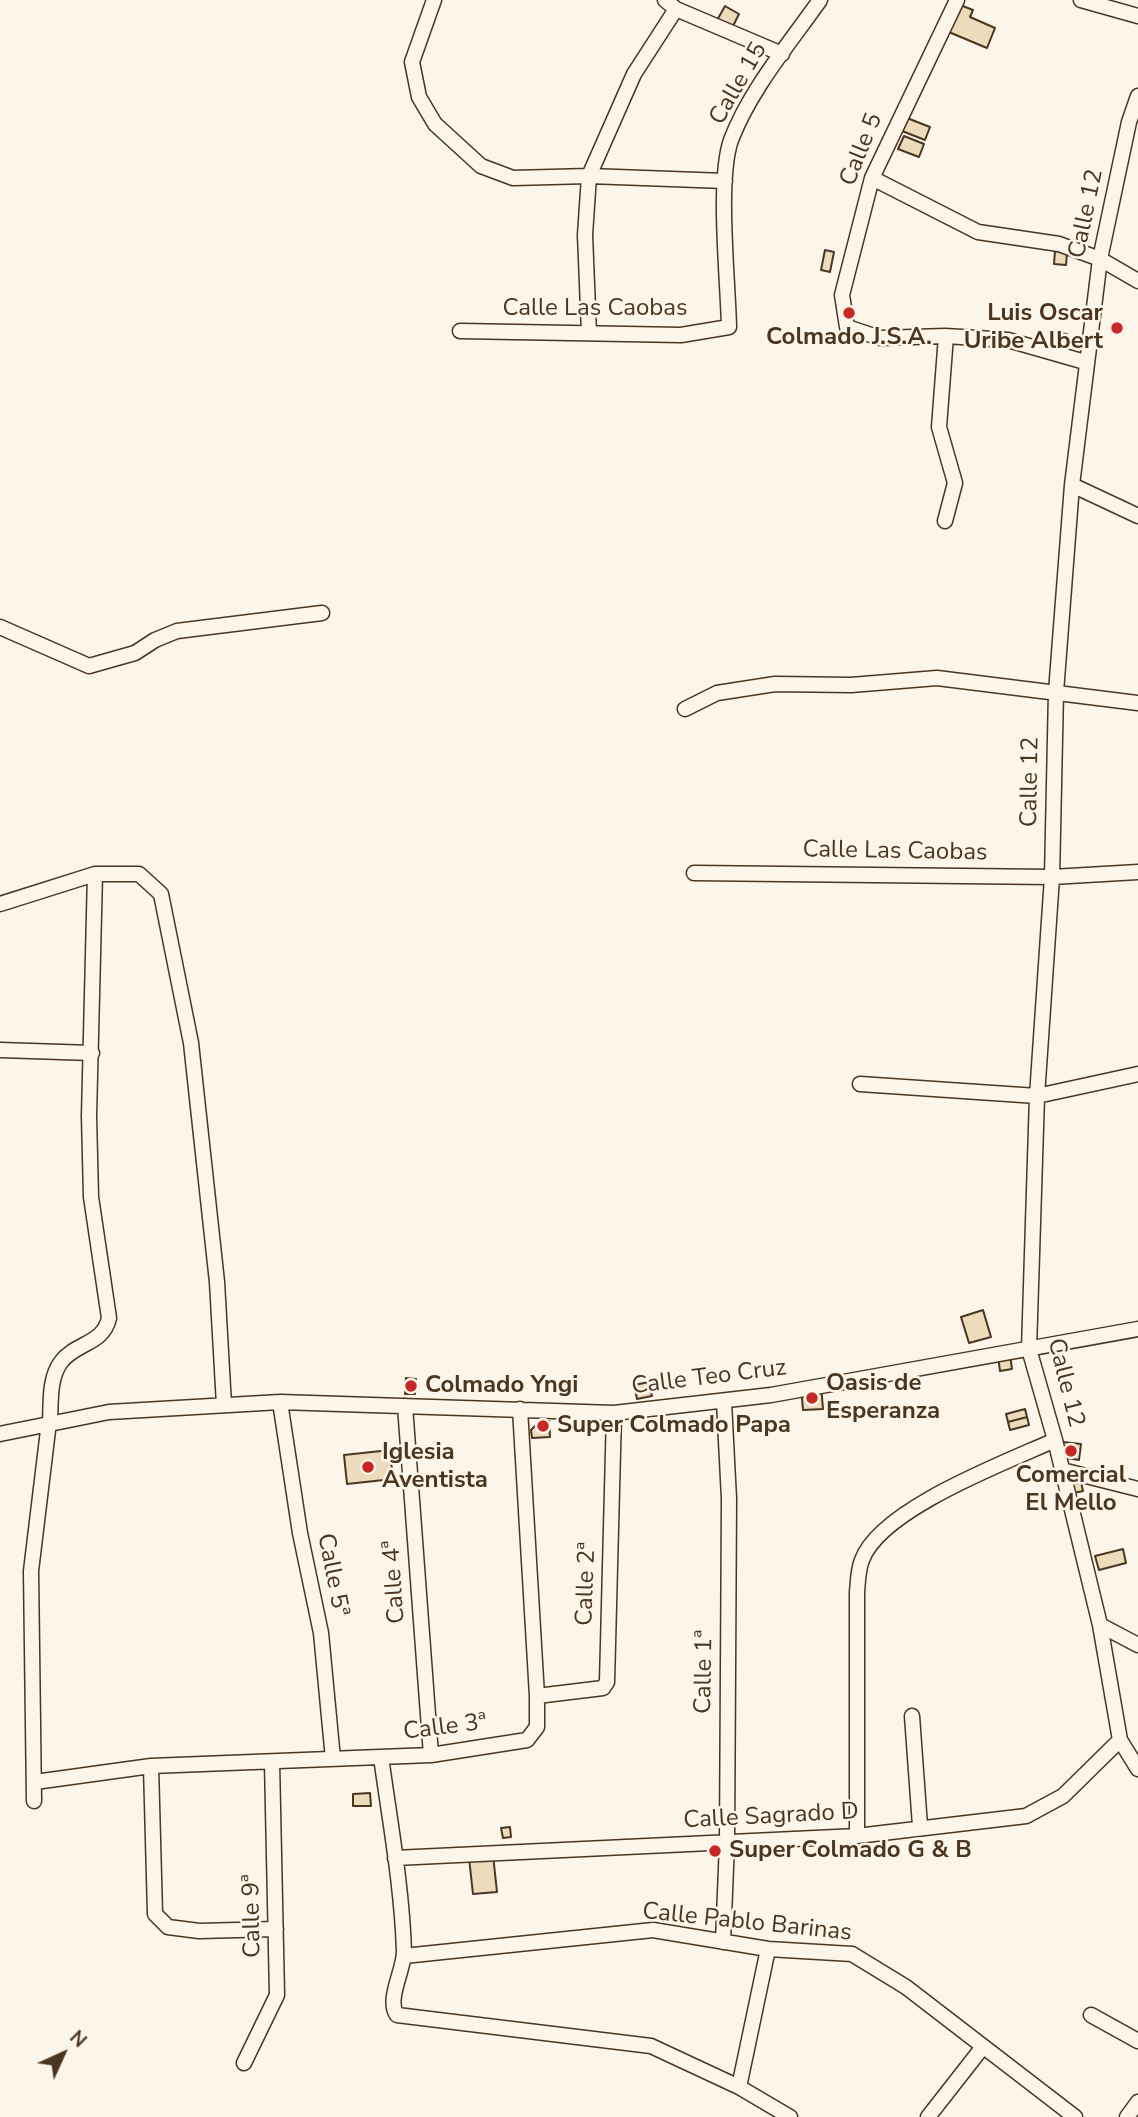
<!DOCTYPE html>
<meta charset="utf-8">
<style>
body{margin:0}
#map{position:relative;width:1138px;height:2117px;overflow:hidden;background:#fbf6e9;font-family:"Nunito Sans",sans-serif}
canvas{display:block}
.north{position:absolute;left:28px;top:2019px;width:70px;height:70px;-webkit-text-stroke:5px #fbf6e9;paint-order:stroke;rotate:45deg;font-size:19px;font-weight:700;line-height:28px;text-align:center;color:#4a3520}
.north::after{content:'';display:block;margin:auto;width:24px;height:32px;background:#4a3520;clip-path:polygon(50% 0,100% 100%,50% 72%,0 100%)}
</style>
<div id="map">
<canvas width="1138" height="2117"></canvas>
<div class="north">N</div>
</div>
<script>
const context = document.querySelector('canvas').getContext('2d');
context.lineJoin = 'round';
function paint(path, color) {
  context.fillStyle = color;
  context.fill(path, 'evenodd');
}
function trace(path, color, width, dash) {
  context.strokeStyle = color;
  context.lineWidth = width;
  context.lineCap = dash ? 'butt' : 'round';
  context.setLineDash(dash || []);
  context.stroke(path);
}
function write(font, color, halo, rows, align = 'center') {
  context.font = font + ' "Nunito Sans",sans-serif';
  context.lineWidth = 5;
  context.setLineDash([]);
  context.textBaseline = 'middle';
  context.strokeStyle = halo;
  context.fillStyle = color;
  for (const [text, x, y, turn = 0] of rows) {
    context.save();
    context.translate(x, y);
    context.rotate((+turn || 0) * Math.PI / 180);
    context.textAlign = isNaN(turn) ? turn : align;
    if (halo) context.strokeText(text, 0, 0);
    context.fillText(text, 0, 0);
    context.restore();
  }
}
const building = new Path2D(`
 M955 3 973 10 970 17 995 28 987 48 944 30Z
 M725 6 739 14 731 30 716 22Z
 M907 118 930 127 925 140 902 131Z
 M904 136 924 144 919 157 898 149Z
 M825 250 834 252 830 272 821 270Z
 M1055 251 1067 253 1066 265 1054 264Z
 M1058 333 1067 334 1066 347H1057Z
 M983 1310 991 1337 969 1343 961 1317Z
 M1010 1355 1012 1369 1000 1371 998 1356Z
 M406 1378 416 1379 415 1394H405Z
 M649 1382 652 1396 637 1399 634 1385Z
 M821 1385 823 1409 803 1410 801 1387Z
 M1025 1409 1027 1417 1008 1422 1006 1414Z
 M1027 1417 1029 1425 1010 1430 1008 1422Z
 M540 1421H549L550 1437 532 1438 531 1430Z
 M1063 1442 1081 1444 1079 1460 1061 1457Z
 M390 1450 393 1479 347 1484 344 1455Z
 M1081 1482 1083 1491 1074 1493 1072 1484Z
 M1123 1549 1126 1563 1099 1570 1095 1556Z
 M370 1793 371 1806H353V1794Z
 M510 1827 511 1837 503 1838 501 1828Z
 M493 1855 497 1892 473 1894 469 1858Z`);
paint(building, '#ecdcbc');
trace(building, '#4a3520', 2);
const street = new Path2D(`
 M434 0 412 62 419 97 435 124 481 166 513 178 589 176 725 181
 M665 0 676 9 782 54
 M957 0 872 178 842 295 847 327 880 338 946 336 1008 340 1085 362
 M1081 0 1138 16
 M1138 96 1129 122 1100 259 1072 485 1056 692 1052 877 1037 1096 1029 1349 1055 1440 1100 1625 1120 1740 1138 1769
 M872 178 978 232 1059 244 1100 259 1138 281
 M460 331 681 335 729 327C728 280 717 180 731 140 750 90 789 44 820 0
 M589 333 585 235 589 176 634 74 676 9
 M1072 485 1138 516
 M945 521 955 483 939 427 946 336
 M0 627 89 666 135 653 155 640 177 631 322 613
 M685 709 717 693 775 684 851 685 937 678 1138 703
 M694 873 1052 877 1138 872
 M0 904 95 874H139L161 894 191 1043 217 1282 224 1405
 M0 1050 92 1053
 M860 1084 1037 1096 1138 1074
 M280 1402 300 1533 321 1633 333 1759
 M405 1406 431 1755
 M50 1422C51 1402 49 1378 61 1362 76 1342 103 1345 109 1318L91 1197 89 1116 95 874
 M0 1434 109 1412 280 1402 614 1413 771 1395 1138 1329
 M1062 1470 1138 1489
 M1100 1625 1138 1645
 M537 1696 603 1688 607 1682 614 1413
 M912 1716 920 1826
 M381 1757C390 1822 402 1887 404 1952 404 1970 386 2000 397 2015L651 2046 739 2087 790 2117
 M151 1766 155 1914 168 1927 199 1931 276 1929
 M35 1782 151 1766 431 1755 527 1740 537 1727V1696L520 1409
 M34 1801 31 1571 49 1422
 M857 1836V1592C858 1582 858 1569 862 1560 880 1509 1007 1462 1055 1440
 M395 1858 857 1836 1026 1816 1063 1796 1120 1740
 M723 1942 727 1843 729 1499 724 1402
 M404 1956 653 1930 768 1949 852 1954 906 1987 1075 2117
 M1091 2015 1138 2041
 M244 2063 277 1995 272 1762
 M739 2087 768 1949
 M928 2117 982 2048
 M1127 2117 1138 2102`);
trace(street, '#4a3520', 17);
trace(street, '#fbf6e9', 14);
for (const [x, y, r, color] of [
 [849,313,7,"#c62828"],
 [1117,328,7,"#c62828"],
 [411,1386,7,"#c62828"],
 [812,1398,7,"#c62828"],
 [543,1426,7,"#c62828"],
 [1071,1451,7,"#c62828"],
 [368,1467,7,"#c62828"],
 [715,1851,7,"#c62828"]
]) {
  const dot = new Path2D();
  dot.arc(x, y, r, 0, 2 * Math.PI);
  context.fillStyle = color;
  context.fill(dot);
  trace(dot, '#fbf6e9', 2.5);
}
write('24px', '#4a3520', '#fbf6e9', [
 ["Calle 15",739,84,-60],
 ["Calle 5",862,150,-68],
 ["Calle 12",1087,214,-78],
 ["Calle Las Caobas",595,309],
 ["Calle 12",1031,782,-89],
 ["Calle Las Caobas",895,852,1],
 ["Calle Teo Cruz",709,1378,-7],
 ["Calle 12",1065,1383,76],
 ["Calle 5ª",332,1575,79],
 ["Calle 4ª",395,1582,-94],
 ["Calle 2ª",587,1584,-88],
 ["Calle 1ª",705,1672,-89],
 ["Calle 3ª",445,1728,-7],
 ["Calle Sagrado D",771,1817,-3],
 ["Calle 9ª",253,1916,-91],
 ["Calle Pablo Barinas",747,1923,6]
]);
write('bold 24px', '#4a3520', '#fbf6e9', [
 ["Luis Oscar",1103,314,"right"],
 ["Uribe Albert",1103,342,"right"],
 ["Colmado J.S.A.",849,338,"center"],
 ["Oasis de",826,1384],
 ["Esperanza",826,1412],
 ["Colmado Yngi",425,1386],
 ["Super Colmado Papa",557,1426],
 ["Iglesia",382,1453],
 ["Aventista",382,1481],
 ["Comercial",1071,1476,"center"],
 ["El Mello",1071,1504,"center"],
 ["Super Colmado G & B",729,1851]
], 'left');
</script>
